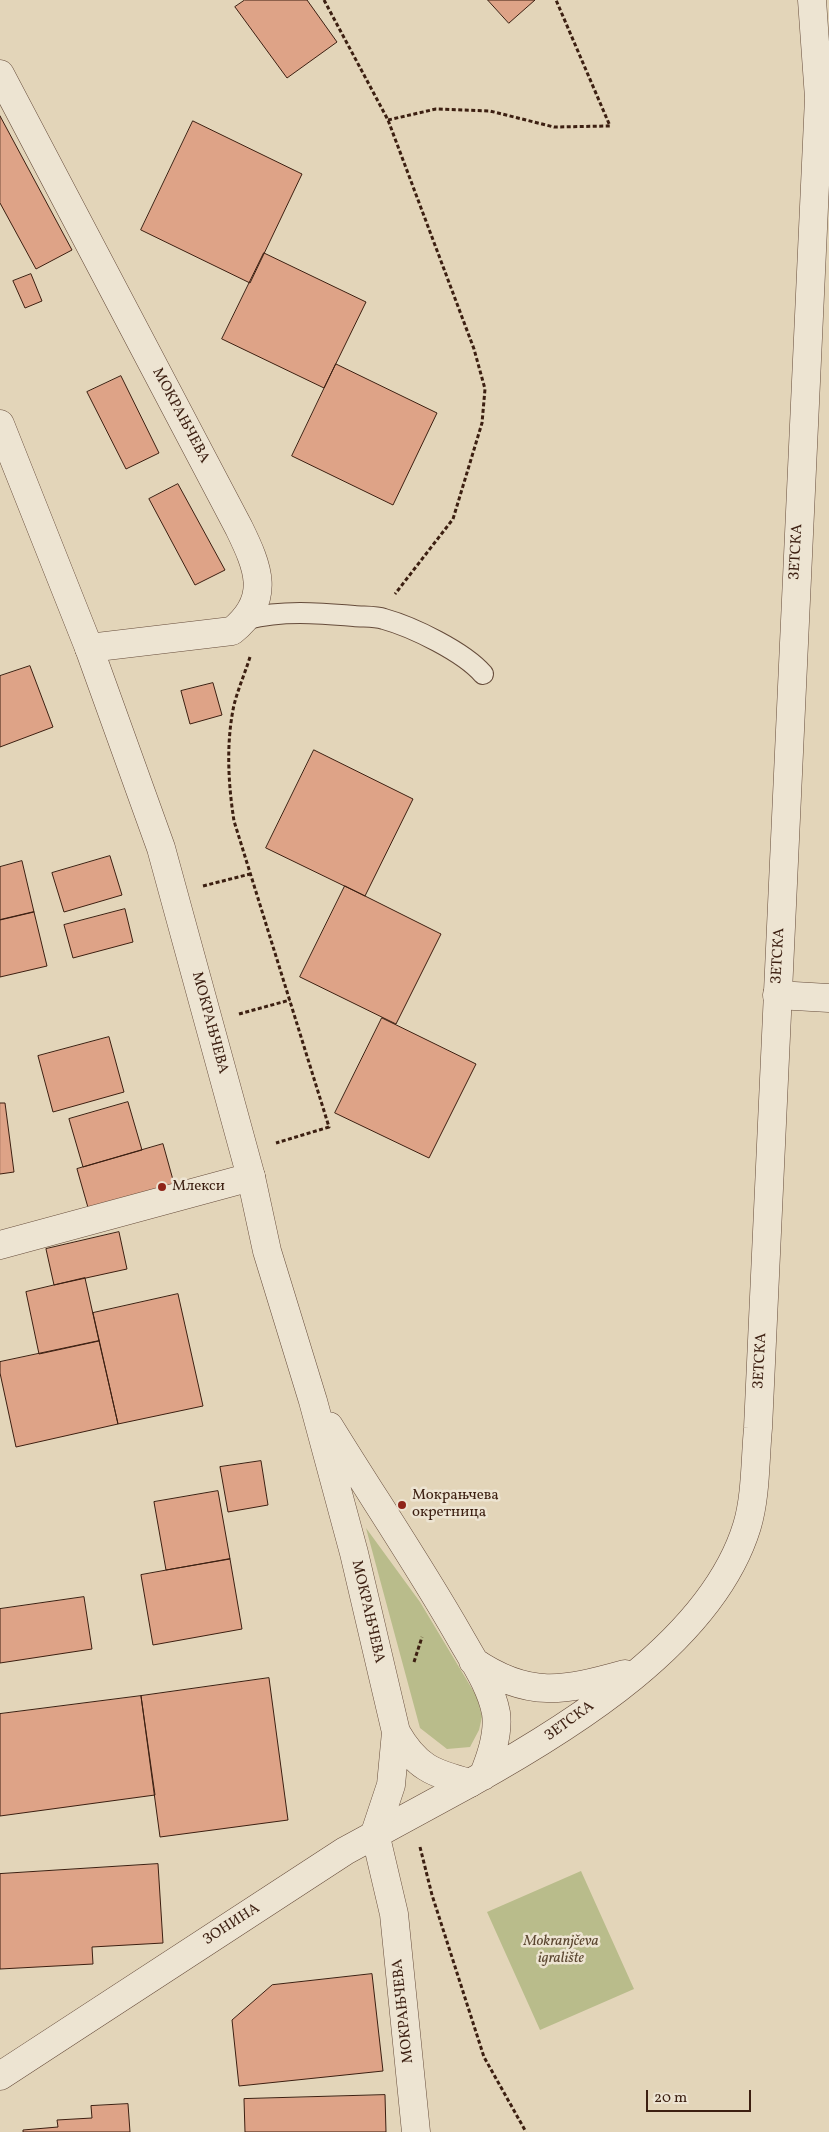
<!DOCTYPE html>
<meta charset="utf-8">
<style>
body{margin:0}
#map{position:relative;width:829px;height:2132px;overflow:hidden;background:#e3d5b9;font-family:Vollkorn,serif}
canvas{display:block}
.scale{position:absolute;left:646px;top:2090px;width:105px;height:22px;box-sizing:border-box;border:2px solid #3c1f11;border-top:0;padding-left:6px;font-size:15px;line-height:18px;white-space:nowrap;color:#3c1f11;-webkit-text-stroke:4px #ede4d2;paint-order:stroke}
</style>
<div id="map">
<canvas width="829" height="2132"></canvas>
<div class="scale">20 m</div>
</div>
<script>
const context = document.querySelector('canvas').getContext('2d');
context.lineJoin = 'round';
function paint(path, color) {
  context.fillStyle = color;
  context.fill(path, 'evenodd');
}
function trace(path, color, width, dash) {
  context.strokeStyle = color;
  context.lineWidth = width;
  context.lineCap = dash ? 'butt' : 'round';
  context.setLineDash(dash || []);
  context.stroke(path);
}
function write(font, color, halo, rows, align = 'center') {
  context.font = font + ' Vollkorn,serif';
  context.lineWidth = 5;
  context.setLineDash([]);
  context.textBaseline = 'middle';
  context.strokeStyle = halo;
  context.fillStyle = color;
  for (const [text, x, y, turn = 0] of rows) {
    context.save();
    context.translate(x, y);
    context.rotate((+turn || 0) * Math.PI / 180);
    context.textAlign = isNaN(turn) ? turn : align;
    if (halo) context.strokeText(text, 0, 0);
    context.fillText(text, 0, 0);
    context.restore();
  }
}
paint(new Path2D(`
 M366 1528 420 1602 477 1697 482 1717 479 1730 470 1747 447 1749 420 1728Z
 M581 1871 634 1989 540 2030 487 1912Z`), '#b9bc8b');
const building = new Path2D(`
 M245 0H307L337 42 287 78 235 7Z
 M488 0H535L509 23Z
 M0 116 72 250 36 269 0 203Z
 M193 121 302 174 250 283 141 230Z
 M264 253 366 302 324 388 222 339Z
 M31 274 42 301 25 308 13 281Z
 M336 364 437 413 393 505 292 456Z
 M121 376 159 453 126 469 87 392Z
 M178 484 225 570 195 585 149 499Z
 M30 666 53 727 0 747V676Z
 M213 683 222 715 190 724 181 691Z
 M314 750 413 799 365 896 266 848Z
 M110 856 122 895 64 912 52 873Z
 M22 861 34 912 0 920V867Z
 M345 886 441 934 396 1024 300 977Z
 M125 909 133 942 73 958 64 925Z
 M34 912 47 966 0 977V920Z
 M382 1018 476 1064 429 1158 335 1113Z
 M109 1037 124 1092 53 1112 38 1056Z
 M128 1102 142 1150 83 1167 69 1119Z
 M0 1103H5L14 1172 0 1174Z
 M163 1144 175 1187 89 1211 77 1169Z
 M119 1232 127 1269 54 1285 46 1249Z
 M85 1278 99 1341 39 1354 26 1292Z
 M178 1294 203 1406 118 1424 93 1313Z
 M99 1341 118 1424 16 1447 0 1373V1362Z
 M261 1461 268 1505 228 1512 220 1467Z
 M218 1491 230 1559 166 1570 154 1502Z
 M230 1559 242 1629 153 1645 141 1575Z
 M84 1597 92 1649 0 1663V1609Z
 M269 1678 288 1820 160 1837 141 1696Z
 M141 1696 155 1795 0 1816V1714Z
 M158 1864 163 1943 92 1947 93 1964 0 1969V1874Z
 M372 1974 383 2071 239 2086 232 2020 272 1985Z
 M385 2095 386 2132H245L244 2099Z
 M128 2104 130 2132H23V2130L58 2127 57 2120 92 2118 91 2106Z`);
paint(building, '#dea387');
trace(building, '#3c1f11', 1);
const service = new Path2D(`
 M247 619C282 610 318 613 354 616 363 617 375 616 384 619 413 627 464 652 483 674`);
const minor = new Path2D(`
 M0 74 239 528C258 567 272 599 232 631L89 648
 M777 995 829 998
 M0 1245 251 1177
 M375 1833 394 1914 416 2132
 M0 2076 345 1851 470 1783`);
const tertiary = new Path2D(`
 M0 424 89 648 161 848 251 1177 267 1251 313 1401 354 1553 396 1732C416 1767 432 1773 470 1783 569 1728 712 1641 747 1526 756 1496 755 1460 758 1428L819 98 812 0
 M329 1426C372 1496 419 1565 460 1637 473 1660 491 1686 496 1713 499 1734 491 1757 483 1776
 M473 1661C528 1699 564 1691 625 1674
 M375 1833 391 1785 396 1732`);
trace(service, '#664c3b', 22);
trace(minor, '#664c3b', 29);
trace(tertiary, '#664c3b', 29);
trace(new Path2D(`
 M324 0 388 120 474 349 485 389 482 423 453 519 395 594
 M388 120 436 109 490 111 554 127 610 126 556 0
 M250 657C245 673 238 689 234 705 226 742 228 783 234 821L329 1127 276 1143
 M203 886 250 874
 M239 1014 290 1000
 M414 1662 422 1637
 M420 1847 432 1895 484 2057 526 2132`), '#3c1f11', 3, [4, 2.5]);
trace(service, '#ede4d2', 20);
trace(minor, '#ede4d2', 28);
trace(tertiary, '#ede4d2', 28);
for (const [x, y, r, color] of [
 [162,1187,5,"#8f2418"],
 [402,1505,5,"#8f2418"]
]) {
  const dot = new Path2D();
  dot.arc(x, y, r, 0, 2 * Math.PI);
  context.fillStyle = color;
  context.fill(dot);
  trace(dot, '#ede4d2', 2);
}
write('15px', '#3c1f11', '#ede4d2', [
 ["МОКРАЊЧЕВА",180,416,62],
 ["ЗЕТСКА",797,552,-87],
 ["ЗЕТСКА",779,956,-87],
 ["МОКРАЊЧЕВА",209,1023,75],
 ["ЗЕТСКА",761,1361,-87],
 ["МОКРАЊЧЕВА",367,1612,77],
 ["ЗЕТСКА",570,1722,-36],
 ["ЗОНИНА",232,1925,-33],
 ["МОКРАЊЧЕВА",404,2011,-96]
]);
write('15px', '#3c1f11', '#ede4d2', [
 ["Млекси",172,1187],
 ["Мокрањчева",412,1496],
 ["окретница",412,1513]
], 'left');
write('italic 15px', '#5b4630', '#ede4d2', [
 ["Mokranjčeva",561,1942],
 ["igralište",561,1959]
]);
</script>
